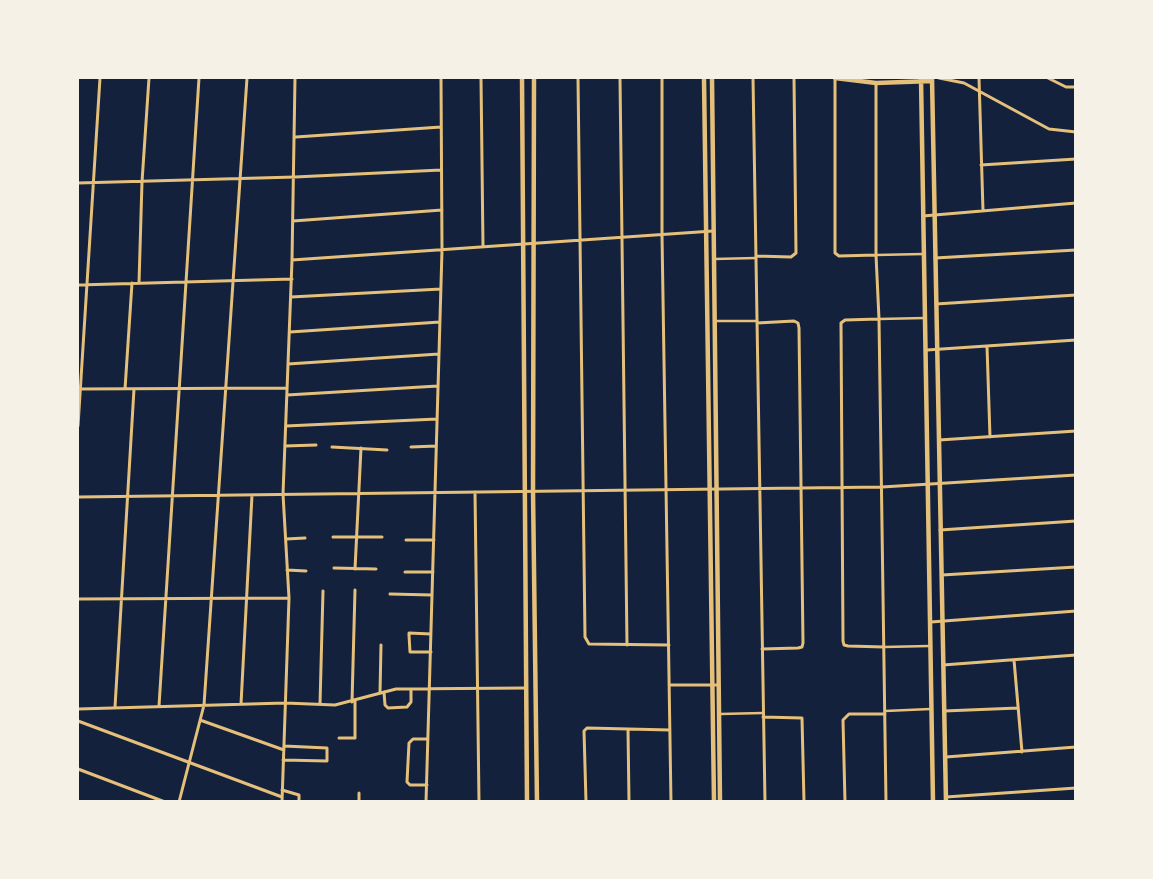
<!DOCTYPE html>
<style>
body{margin:0}
#map{position:relative;width:1153px;height:879px;overflow:hidden;background:#14213d;font-family:"Fira Sans Condensed",sans-serif}
canvas{display:block}
.frame{position:absolute;inset:0;border:79px solid #f6f1e7;pointer-events:none}
</style>
<div id="map">
<canvas width="1153" height="879"></canvas>
<div class="frame"></div>
</div>
<script>
const context = document.querySelector('canvas').getContext('2d');
context.lineJoin = 'round';
function trace(path, color, width, dash) {
  context.strokeStyle = color;
  context.lineWidth = width;
  context.lineCap = dash ? 'butt' : 'round';
  context.setLineDash(dash || []);
  context.stroke(path);
}
trace(new Path2D(`
 M876 255 924 254
 M714 259 756 258
 M879 319 925 318
 M715 321H757
 M884 647 929 646
 M885 711 930 709
 M720 714 763 713`), '#e5c07b', 2.5);
trace(new Path2D(`
 M481 78 483 247
 M578 78 585 637 589 644 669 645
 M620 78 627 645
 M662 78V235L671 802
 M753 78 765 802
 M835 78V253L839 256 876 255
 M939 78 964 83 1049 129 1076 132
 M979 78 983 211
 M1048 78 1066 87H1076
 M876 83V255L879 319 886 802
 M296 137 441 127
 M981 165 1076 159
 M78 183 295 177 441 170
 M923 216 1076 203
 M293 221 442 210
 M756 256 791 257 796 253 794 78
 M935 258 1076 250
 M292 260 713 231
 M139 283 142 182 149 78
 M78 285 292 279
 M291 297 441 289
 M936 304 1076 295
 M879 319 845 320 841 323 843 641 844 645 848 646 884 647
 M757 323 794 321 798 323 799 328 803 643 802 647 798 648 762 649
 M290 332 440 322
 M987 346 990 437
 M927 350 1076 340
 M288 364 439 354
 M78 389 287 388
 M125 389 132 283
 M287 395 438 386
 M78 426 100 78
 M286 426 437 419
 M939 440 1076 431
 M285 446 316 445
 M332 447 387 450
 M411 447 436 446
 M475 492 479 802
 M78 497 882 487 1076 475
 M940 530 1076 521
 M333 537H382
 M286 539 305 538
 M406 540H434
 M334 568 376 569
 M355 569 361 448
 M287 570 306 571
 M405 572H433
 M942 575 1076 567
 M390 594 432 595
 M78 599 289 598
 M931 622 1076 611
 M431 652H410L409 635V633L431 634
 M1014 660 1022 752
 M943 665 1076 655
 M670 685H718
 M384 692 385 705 388 708 407 707 411 702V689
 M380 693 381 645
 M352 702 355 590
 M241 704 252 495
 M320 704 323 591
 M159 706 199 78
 M115 707 134 389
 M78 709 285 703 335 705 396 689 525 688
 M944 711 1018 708
 M763 717 802 718 804 802
 M200 720 284 750
 M78 721 282 797
 M628 729 629 802
 M339 738H355V701
 M946 757 1076 747
 M283 760 327 761V748L284 746
 M78 769 165 802
 M427 785H410L407 782 409 743 413 739H428
 M282 790 299 795V802
 M946 797 1076 788
 M179 802 204 705 247 78
 M282 802 289 598 283 494 292 260 295 78
 M359 802V793
 M426 802 442 250 441 78
 M586 802 584 731 587 728 670 730
 M845 802 843 720 849 714H885`), '#e5c07b', 3);
trace(new Path2D(`
 M522 78 527 802
 M534 78 533 491 537 802
 M704 78 714 802
 M712 78 720 802
 M835 78 876 83 932 81
 M921 78 933 802
 M932 78 946 802`), '#e5c07b', 4.5);
</script>
